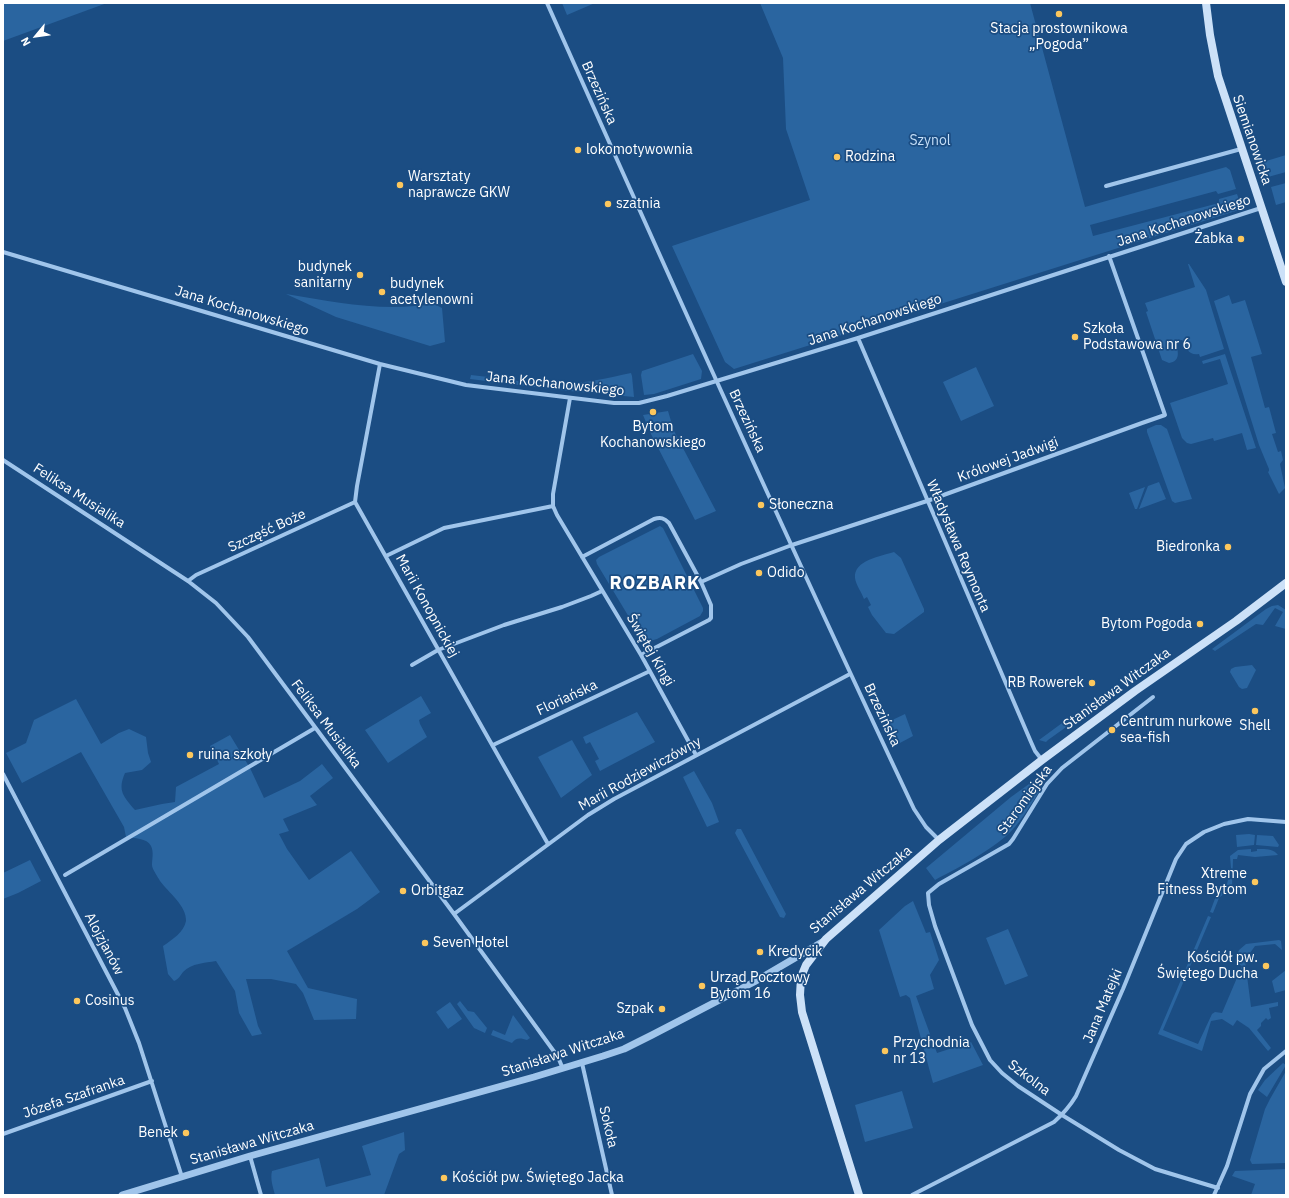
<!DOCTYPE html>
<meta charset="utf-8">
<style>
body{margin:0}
#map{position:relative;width:1289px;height:1198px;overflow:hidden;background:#1b4d83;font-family:"IBM Plex Sans",sans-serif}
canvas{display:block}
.frame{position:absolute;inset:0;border:4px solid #fff;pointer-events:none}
.north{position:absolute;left:16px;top:16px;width:40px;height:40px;-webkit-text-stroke:3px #1b4d83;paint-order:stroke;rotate:241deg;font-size:11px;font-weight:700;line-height:16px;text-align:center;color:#fff}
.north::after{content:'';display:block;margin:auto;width:14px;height:18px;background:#fff;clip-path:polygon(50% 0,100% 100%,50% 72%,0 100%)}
</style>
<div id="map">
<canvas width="1289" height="1198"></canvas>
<div class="frame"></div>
<div class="north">N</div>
</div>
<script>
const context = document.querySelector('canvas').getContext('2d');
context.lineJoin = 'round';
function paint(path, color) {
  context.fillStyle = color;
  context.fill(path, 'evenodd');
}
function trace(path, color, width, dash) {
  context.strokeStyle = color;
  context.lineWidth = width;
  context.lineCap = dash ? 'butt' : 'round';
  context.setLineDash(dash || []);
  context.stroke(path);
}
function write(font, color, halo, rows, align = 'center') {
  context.font = font + ' "IBM Plex Sans",sans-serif';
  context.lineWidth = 3.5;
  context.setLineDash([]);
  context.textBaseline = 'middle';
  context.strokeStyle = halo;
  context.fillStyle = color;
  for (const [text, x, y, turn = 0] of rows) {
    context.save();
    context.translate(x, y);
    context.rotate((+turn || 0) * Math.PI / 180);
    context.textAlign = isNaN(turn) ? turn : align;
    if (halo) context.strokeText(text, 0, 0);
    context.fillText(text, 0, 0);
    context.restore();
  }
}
paint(new Path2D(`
 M3 3H107L3 41Z
 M562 3H595L567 15Z
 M760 3H1030L1085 207 1226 167 1230 170 1236 189 1218 194 1216 191 1090 225 1093 236 1219 203V199L1237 194 1242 209 734 369 725 362 672 246 810 200 786 129 783 58Z
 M1286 155V172L1268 177 1263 162Z
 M1286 183V202L1276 205 1271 187Z
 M1188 264H1189L1206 290 1224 349 1200 357 1199 354C1189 356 1186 348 1182 340L1176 342C1178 352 1181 361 1169 363L1162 360 1146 312 1148 311 1145 303 1195 287Z
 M286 294C322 300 357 307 393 307 407 307 422 305 436 305L442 308 445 342 430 346 336 317Z
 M1229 295 1232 304 1245 300 1262 354 1251 357 1265 408 1269 407 1276 433 1272 434 1278 452 1281 451 1283 460 1280 464 1285 488 1279 494 1268 472 1269 471V469L1259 445 1214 301Z
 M693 354 702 371 701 379 654 394 644 395 641 375 642 371Z
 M1225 354 1256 448 1247 450 1242 433 1214 441 1213 438 1191 444 1187 443 1182 438 1170 403 1228 384 1220 359 1203 364 1202 361Z
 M976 367 994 406 961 421 943 382Z
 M631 373 632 376 634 397 559 390 470 379 471 375C501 378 533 385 563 384 586 383 608 378 631 373Z
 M668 411 674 431 716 511 695 520 651 434 643 415Z
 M1156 425H1161L1167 429 1192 499 1175 503 1172 501 1147 432V429Z
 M1159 482 1166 499 1139 509 1148 486Z
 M1145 487 1137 509H1135L1129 493Z
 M660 526 663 528 703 608V611L700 616 657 639C651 641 646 641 641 637L597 564 596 560 599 557Z
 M894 552 901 558 924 609V612L894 634 886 633 872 615 868 607 871 605 867 597 864 599C862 593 856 585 855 578 853 560 882 556 894 552Z
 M1278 605 1286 610V629L1275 626 1283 612 1275 608 1263 625 1256 624 1215 651 1212 649 1266 609 1272 606Z
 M1252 665 1256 670 1247 688 1242 689 1239 687 1230 672 1231 669 1235 667Z
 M421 696 431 713 419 720 420 724 427 737 388 763 365 730Z
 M76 699 101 744 119 733 129 729 146 737 148 753 151 762 142 770 125 773C117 791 124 797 135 810L162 804 175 802 176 787 219 764 210 746 230 735 250 768 264 798 300 781 322 764 333 778 310 796 317 805 283 819 289 831 279 834 287 849 309 880 351 851 380 892 357 909 287 951 308 988 357 999 356 1019 314 1020 303 993 296 984 271 979H246L258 1026 262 1034 252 1036 239 1013 235 991 216 961C205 963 192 963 183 972 180 976 179 979 174 981L168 974 163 946C172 940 184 932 186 921 187 906 168 892 160 881 158 877 152 869 152 865 152 859 154 852 151 846 147 838 134 838 126 837L124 827 81 752 22 783 6 753 26 743 34 720Z
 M637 712 655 742 600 771 595 761 599 759 590 742 586 744 583 737Z
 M905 714 913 736 898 744 888 722Z
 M1073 715 1076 720 1048 740 1046 742 1039 740Z
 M572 740 592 775 561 798 538 757Z
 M694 771 712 803 719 822 707 827 683 777Z
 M1036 779 1041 786 1039 792C1029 807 1020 824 1006 836 988 852 956 869 935 880L926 868 1011 797Z
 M737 829H741L786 914 784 918 780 917 735 833Z
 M1249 834 1255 835 1254 845 1237 847 1236 835Z
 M1257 835 1273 836 1279 845 1278 847 1256 845Z
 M1251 849V852L1257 851V849C1264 849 1273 848 1278 855L1255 857 1238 855 1237 859H1233L1232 887 1219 898 1213 913 1210 912 1216 896 1227 884 1231 868 1230 856 1238 850Z
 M30 860 41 881 18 893 3 899V873Z
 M913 901 926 933 930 932 939 960 930 975 934 989 916 996 937 1053 971 1042 983 1065 933 1083 910 998 906 995 900 997 879 930 905 906Z
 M1208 916 1211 917 1163 1030 1198 1044 1212 1014 1215 1012 1222 1013 1242 966 1236 963 1235 960 1239 950 1246 944 1279 940 1281 941 1282 950 1275 944 1255 946 1245 960 1251 1007 1278 1002V1006L1269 1008 1271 1018 1268 1020 1266 1018 1261 1023V1026L1257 1030 1271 1048 1268 1051 1249 1028 1237 1020 1233 1026 1222 1019 1211 1021 1202 1051 1158 1034Z
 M1008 929 1028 976 1005 985 986 938Z
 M1286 970V990L1275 993 1272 981Z
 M460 1001 468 1011 474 1012 487 1028 485 1033 474 1028 457 1004Z
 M450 1002 462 1019 448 1029 436 1012Z
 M513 1015 530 1038 527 1040C521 1038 516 1037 512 1043L491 1035 493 1030 505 1035Z
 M1283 1063 1286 1065 1267 1097 1258 1090 1265 1080Z
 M1286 1071V1163L1252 1164 1250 1160 1265 1109 1270 1099Z
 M902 1091 913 1128 865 1142 855 1105Z
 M404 1132 405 1150 399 1154 384 1195H275C273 1187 270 1179 272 1171L319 1158 326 1187 371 1175 362 1146Z
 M1286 1169V1193L1285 1195H1251L1255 1184 1232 1176 1235 1171Z`), '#2a65a0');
trace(new Path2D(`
 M547 3C667 272 788 542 914 809L926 827 939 840
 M1106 186 1241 149
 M3 252 380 364 466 385 614 403H639L667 396 858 338 1261 208
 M858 338 1031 742 1035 751 1042 760
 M380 364 357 486 355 502 548 844
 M570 398 553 494V506L557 515 641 655 696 755
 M3 460 188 581 216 603 248 637 454 914 558 1057 563 1069
 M386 556 444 528 553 506
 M582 557 654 519C661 517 664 518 669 523L701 582 711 605V618L709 620 641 655
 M188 581 196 575 355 502
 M701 582 741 564 792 545 927 501 1142 423 1165 415 1109 256
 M412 665 438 650 504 625 562 607 591 596 602 591
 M1153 697 1062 768 1047 784 1013 839 1009 844 939 884 928 893 929 905 935 926 972 1025 990 1060 1002 1073 1018 1086 1062 1115 1119 1150 1155 1169 1218 1188
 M493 745 650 671
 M3 774 125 1008 139 1043 182 1177
 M65 875 315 728
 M454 914 588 815 614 799 850 674
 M582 1063 612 1195
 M3 1134 152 1081
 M250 1156 261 1195
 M912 1195 1054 1122C1063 1114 1070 1106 1076 1096L1123 989 1176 859 1186 844 1204 832 1224 824 1248 819 1286 822
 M1214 1195 1227 1166 1250 1094 1264 1069 1286 1051`), '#a0c5eb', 4);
trace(new Path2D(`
 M122 1195 250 1156 534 1077 603 1056 624 1049 652 1035 754 982 824 941`), '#a0c5eb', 7);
trace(new Path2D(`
 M1206 3 1210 35 1218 76 1286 282
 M859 1195 802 1012 800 995 801 977 806 965 826 939 939 840 1042 760 1135 691 1236 621 1286 583`), '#cce1f8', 8);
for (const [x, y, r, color] of [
 [1059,14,4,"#fcc75d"],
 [578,150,4,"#fcc75d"],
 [837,157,4,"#fcc75d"],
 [400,185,4,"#fcc75d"],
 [608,204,4,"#fcc75d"],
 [1241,239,4,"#fcc75d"],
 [360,275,4,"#fcc75d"],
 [382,292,4,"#fcc75d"],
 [1075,337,4,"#fcc75d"],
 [653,412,4,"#fcc75d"],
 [761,505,4,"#fcc75d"],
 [1228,547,4,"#fcc75d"],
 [759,573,4,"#fcc75d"],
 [1200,624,4,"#fcc75d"],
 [1092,683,4,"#fcc75d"],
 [1255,711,4,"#fcc75d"],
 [1112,730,4,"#fcc75d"],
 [190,755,4,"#fcc75d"],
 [1255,882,4,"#fcc75d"],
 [403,891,4,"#fcc75d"],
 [425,943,4,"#fcc75d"],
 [760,952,4,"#fcc75d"],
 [1266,966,4,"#fcc75d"],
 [702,986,4,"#fcc75d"],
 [77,1001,4,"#fcc75d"],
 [662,1009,4,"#fcc75d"],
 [885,1051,4,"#fcc75d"],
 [186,1133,4,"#fcc75d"],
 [444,1178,4,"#fcc75d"]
]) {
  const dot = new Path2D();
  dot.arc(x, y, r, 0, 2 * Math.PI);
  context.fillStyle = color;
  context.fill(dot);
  trace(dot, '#1b4d83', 1.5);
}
write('14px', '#fff', '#1b4d83', [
 ["Stacja prostownikowa",1059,29,"center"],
 ["„Pogoda”",1059,45,"center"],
 ["lokomotywownia",586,150],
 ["Rodzina",845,157],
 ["Warsztaty",408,177],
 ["naprawcze GKW",408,193],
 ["szatnia",616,204],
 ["Żabka",1233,239,"right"],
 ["budynek",352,267,"right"],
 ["sanitarny",352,283,"right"],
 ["budynek",390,284],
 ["acetylenowni",390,300],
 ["Szkoła",1083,329],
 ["Podstawowa nr 6",1083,345],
 ["Bytom",653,427,"center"],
 ["Kochanowskiego",653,443,"center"],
 ["Słoneczna",769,505],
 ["Biedronka",1220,547,"right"],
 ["Odido",767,573],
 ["Bytom Pogoda",1192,624,"right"],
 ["RB Rowerek",1084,683,"right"],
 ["Centrum nurkowe",1120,722],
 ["sea-fish",1120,738],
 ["Shell",1255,726,"center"],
 ["ruina szkoły",198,755],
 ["Xtreme",1247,874,"right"],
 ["Fitness Bytom",1247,890,"right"],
 ["Orbitgaz",411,891],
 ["Seven Hotel",433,943],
 ["Kredycik",768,952],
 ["Kościół pw.",1258,958,"right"],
 ["Świętego Ducha",1258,974,"right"],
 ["Urząd Pocztowy",710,978],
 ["Bytom 16",710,994],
 ["Cosinus",85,1001],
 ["Szpak",654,1009,"right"],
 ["Przychodnia",893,1043],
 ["nr 13",893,1059],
 ["Benek",178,1133,"right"],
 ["Kościół pw. Świętego Jacka",452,1178]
], 'left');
write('14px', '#fff', '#1b4d83', [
 ["Brzezińska",599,93,66],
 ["Siemianowicka",1252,140,71],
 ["Jana Kochanowskiego",1184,221,-18],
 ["Jana Kochanowskiego",242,311,17],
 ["Jana Kochanowskiego",875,320,-18],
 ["Jana Kochanowskiego",555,384,6],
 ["Brzezińska",747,421,65],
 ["Królowej Jadwigi",1008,460,-20],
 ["Feliksa Musialika",79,496,33],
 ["Szczęść Boże",267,531,-25],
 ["Władysława Reymonta",958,546,67],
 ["Marii Konopnickiej",427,606,61],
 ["Świętej Kingi",650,650,60],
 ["Stanisława Witczaka",1117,689,-36],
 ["Floriańska",567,698,-25],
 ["Brzezińska",882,715,65],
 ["Feliksa Musialika",326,724,53],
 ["Marii Rodziewiczówny",640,774,-29],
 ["Staromiejska",1025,800,-54],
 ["Stanisława Witczaka",861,890,-40],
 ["Alojzjanów",104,944,62],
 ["Jana Matejki",1103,1006,-67],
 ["Stanisława Witczaka",563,1053,-18],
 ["Szkolna",1029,1078,37],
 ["Józefa Szafranka",74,1097,-19],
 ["Sokoła",608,1127,77],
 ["Stanisława Witczaka",252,1143,-16]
]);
write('14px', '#c5dff8', '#1b4d83', [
 ["Szynol",930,141]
]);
context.letterSpacing = '1px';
write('bold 18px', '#fff', '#1b4d83', [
 ["ROZBARK",655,584]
]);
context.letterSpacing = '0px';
</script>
